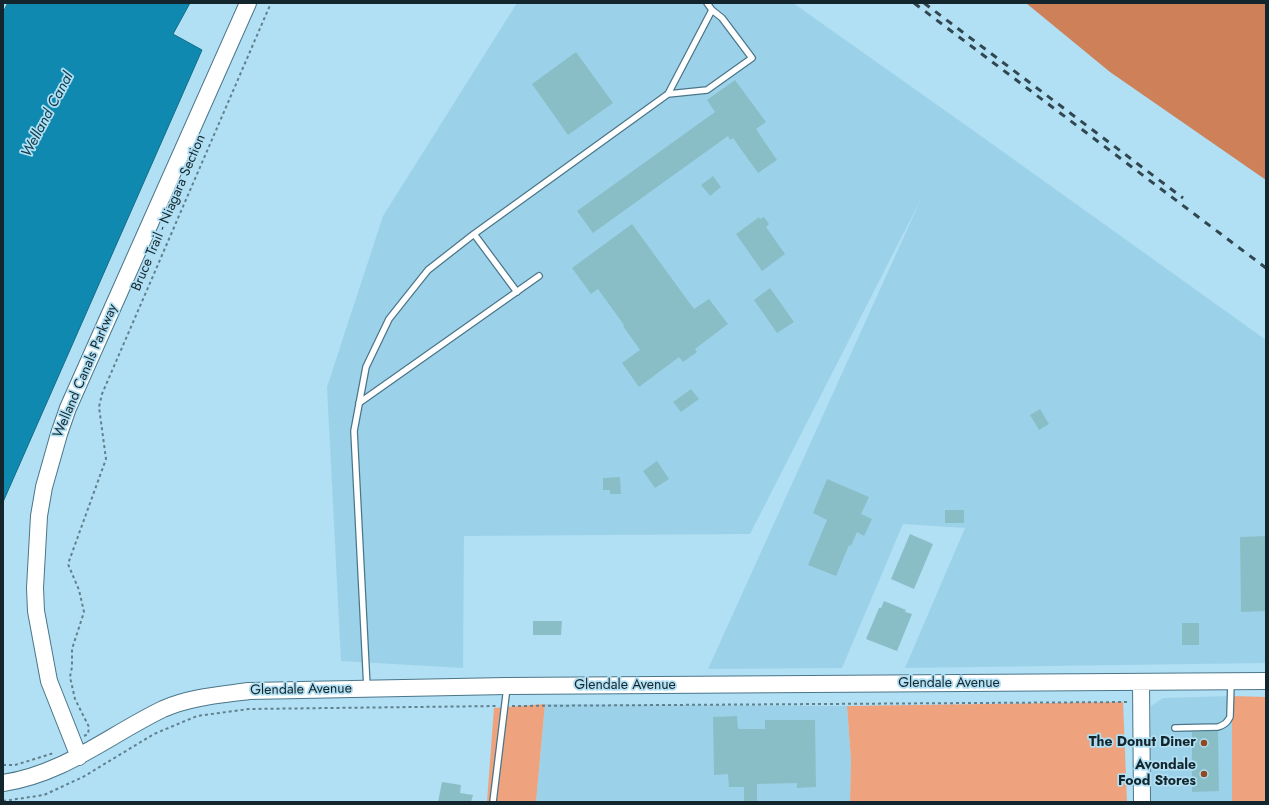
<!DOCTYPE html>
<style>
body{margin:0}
#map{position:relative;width:1269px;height:805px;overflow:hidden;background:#b1dff3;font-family:Jost,sans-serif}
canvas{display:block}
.frame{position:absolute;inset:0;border:4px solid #14262d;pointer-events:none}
</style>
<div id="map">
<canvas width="1269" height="805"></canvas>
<div class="frame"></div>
</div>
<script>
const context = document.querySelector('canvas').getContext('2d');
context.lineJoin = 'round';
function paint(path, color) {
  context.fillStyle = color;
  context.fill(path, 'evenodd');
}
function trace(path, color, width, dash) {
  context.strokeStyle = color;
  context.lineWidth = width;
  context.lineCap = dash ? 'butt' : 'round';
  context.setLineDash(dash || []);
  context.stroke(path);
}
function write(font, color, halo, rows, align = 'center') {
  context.font = font + ' Jost,sans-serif';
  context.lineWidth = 3.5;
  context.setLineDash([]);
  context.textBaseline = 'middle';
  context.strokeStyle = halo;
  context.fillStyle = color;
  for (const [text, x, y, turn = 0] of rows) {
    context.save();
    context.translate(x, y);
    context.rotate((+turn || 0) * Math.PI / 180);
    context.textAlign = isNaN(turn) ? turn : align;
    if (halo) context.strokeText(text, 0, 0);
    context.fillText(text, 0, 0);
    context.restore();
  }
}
paint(new Path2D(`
 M517 3H793L974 131 1266 340V663L905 668 965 528 903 524 842 668 708 669 921 199 750 534 464 536 463 668 341 661 327 387 383 216Z
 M1232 696V802H1150L1151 706 1163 698Z
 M545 704 847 706 851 760 850 802H536Z`), '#9cd2e9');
paint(new Path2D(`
 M1232 696 1266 697V802H1232Z
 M1123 702 1127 802H850L851 760 847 706Z
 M545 704 536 802H487L494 708Z`), '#eea37e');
paint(new Path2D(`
 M1026 3H1266V180L1110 72Z`), '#ce8059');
const water = new Path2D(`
 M8 3H190L173 34 202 50 3 502V13Z`);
paint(water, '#1089b0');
trace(water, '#116b89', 1);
paint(new Path2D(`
 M576 52 613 103 568 135 532 84Z
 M735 80 766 122 756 129 777 160 758 173 733 138 730 140 728 136 593 233 577 211 715 112 707 100Z
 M713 176 721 187 710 196 701 185Z
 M759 217 760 219 764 217 769 224 766 227 785 254 762 271 736 234Z
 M632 224 694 309 709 299 728 324 695 349 697 352 683 362 679 357 639 387 622 363 640 350 623 326 624 325 598 289 591 294 572 268Z
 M770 288 794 322 777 333 754 300Z
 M691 389 699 399 681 412 673 402Z
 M1040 409 1049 424 1039 430 1030 415Z
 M657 461 669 479 655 488 643 471Z
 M620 477 621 494H610V490H603V478Z
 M827 479 869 497 861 514 872 519 864 536 857 532 851 546 849 545 836 576 808 565 827 520 813 513Z
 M945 510H964V523H945Z
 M910 534 933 544 914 589 891 579Z
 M1266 536V611L1241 612 1240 537Z
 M884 601 906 610 905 612 912 614 897 651 866 639 879 608H881Z
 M533 621H562L561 635H533Z
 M1182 623H1199V645H1182Z
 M737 716 738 729H765V720H815L816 787 797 788V783L757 784V802H744V787H729L728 774 714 775 713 717Z
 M1218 731 1219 791 1192 792V732Z
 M442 782 461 785 460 793 473 795 471 802H438Z`), '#8abec6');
const lane = new Path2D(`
 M668 94 707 90 752 58 722 18 712 10
 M474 234 517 292
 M359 403 539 276
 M367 688 354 431 366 367 389 319 428 270 474 234 668 94 712 10 707 3
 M1175 728 1218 727C1224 725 1227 723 1230 717L1231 682
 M493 802 507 687`);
const secondary = new Path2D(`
 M1141 683 1142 802
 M79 757 49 681 36 611 35 588 39 516 44 487 59 434 68 408 248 3
 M3 783C64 774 109 735 163 709 190 697 220 695 249 691L507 686 1266 681`);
trace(lane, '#4b7689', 8);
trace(secondary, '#4b7689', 18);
trace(new Path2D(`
 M512 706 1129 702
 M84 736 88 734 89 727 75 699 70 677 72 667V649L84 612 79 590 68 564 106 459 99 407 102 394 271 3
 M3 765H15L54 753
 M3 801 44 795 83 777 154 734 197 716 249 709 497 706`), '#60808d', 2, [3, 3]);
trace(lane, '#fff', 5.5);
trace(secondary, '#fff', 16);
trace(new Path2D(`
 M914 3 1266 268
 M924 3 1183 198`), '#304750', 3, [7, 7]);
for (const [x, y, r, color] of [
 [1204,743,4,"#904923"],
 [1204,774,4,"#904923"]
]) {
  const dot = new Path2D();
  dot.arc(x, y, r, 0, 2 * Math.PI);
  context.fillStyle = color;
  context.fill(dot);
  trace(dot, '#b1dff3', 1.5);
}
write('14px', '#14262d', '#b1dff3', [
 ["Bruce Trail - Niagara Section",169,213,-67],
 ["Welland Canals Parkway",86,371,-67],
 ["Glendale Avenue",949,684],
 ["Glendale Avenue",625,686],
 ["Glendale Avenue",301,690,-1]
]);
write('bold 14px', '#14262d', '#b1dff3', [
 ["The Donut Diner",1196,743],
 ["Avondale",1196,766],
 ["Food Stores",1196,782]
], 'right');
write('italic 15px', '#0e3c4d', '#b1dff3', [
 ["Welland Canal",48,115,-62]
]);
</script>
